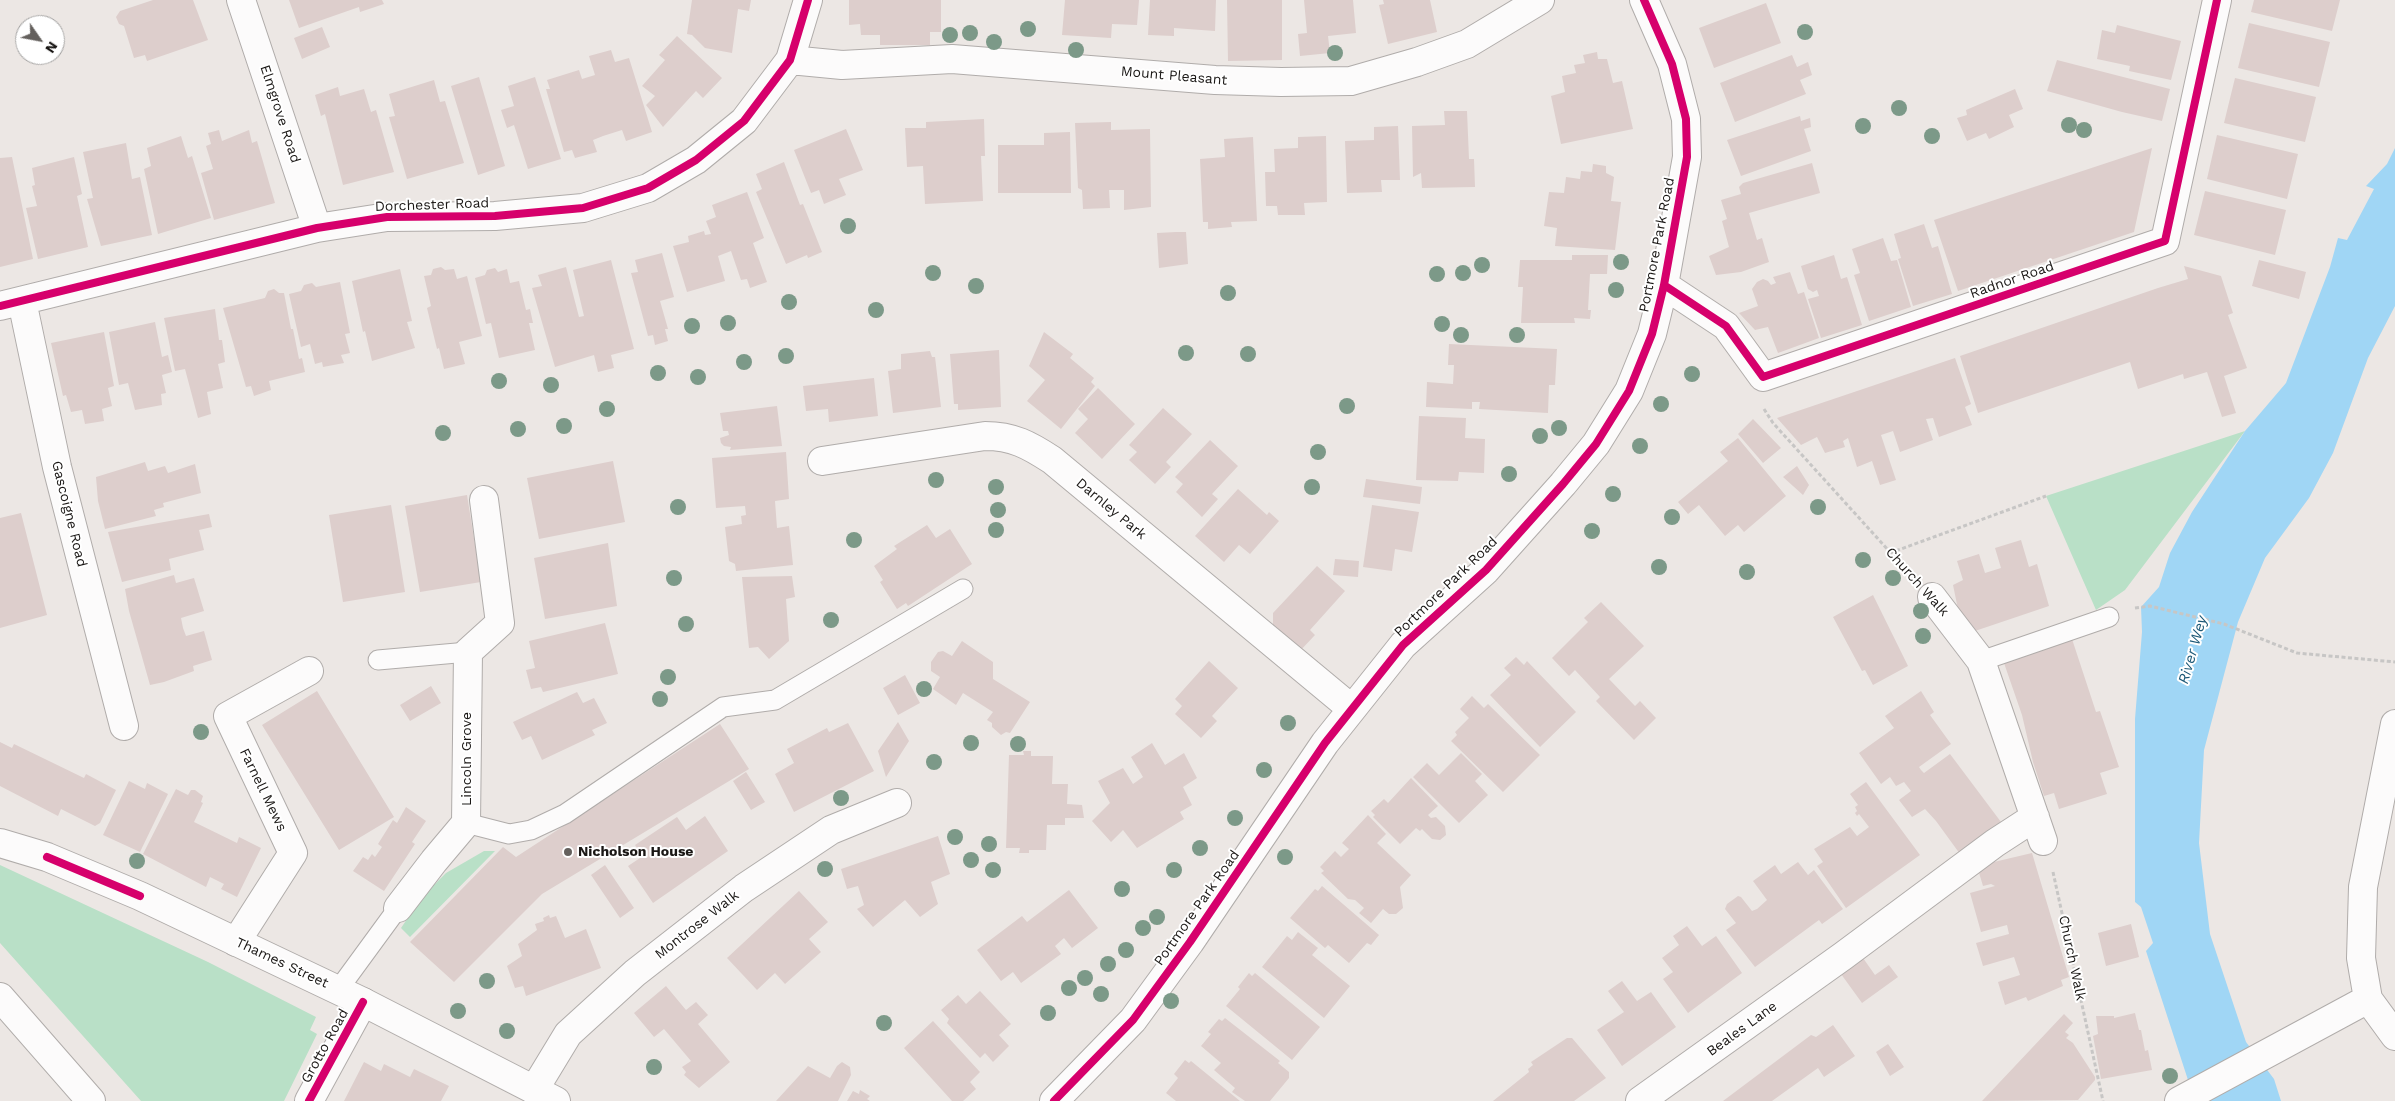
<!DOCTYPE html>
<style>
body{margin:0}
#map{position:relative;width:2395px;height:1101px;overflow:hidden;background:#ece7e4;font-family:"Work Sans",sans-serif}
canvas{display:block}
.north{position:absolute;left:15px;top:15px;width:50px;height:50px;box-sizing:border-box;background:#fff;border:1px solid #a3a2a1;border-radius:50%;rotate:123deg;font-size:14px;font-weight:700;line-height:20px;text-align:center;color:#1a1715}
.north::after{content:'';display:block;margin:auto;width:18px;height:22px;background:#64605d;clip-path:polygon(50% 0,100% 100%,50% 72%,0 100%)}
</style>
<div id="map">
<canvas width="2395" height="1101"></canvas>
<div class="north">N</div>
</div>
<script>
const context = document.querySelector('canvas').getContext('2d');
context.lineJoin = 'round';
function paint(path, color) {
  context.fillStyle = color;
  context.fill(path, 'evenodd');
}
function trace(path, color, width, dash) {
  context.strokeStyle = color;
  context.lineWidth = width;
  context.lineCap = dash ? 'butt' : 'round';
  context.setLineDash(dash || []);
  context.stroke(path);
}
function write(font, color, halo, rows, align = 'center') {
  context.font = font + ' "Work Sans",sans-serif';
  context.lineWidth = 4;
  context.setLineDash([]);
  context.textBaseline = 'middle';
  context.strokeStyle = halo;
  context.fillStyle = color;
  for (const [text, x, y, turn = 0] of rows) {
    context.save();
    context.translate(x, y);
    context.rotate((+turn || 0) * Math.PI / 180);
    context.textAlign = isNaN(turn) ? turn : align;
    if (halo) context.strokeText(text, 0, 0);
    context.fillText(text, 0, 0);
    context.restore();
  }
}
paint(new Path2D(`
 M2245 431 2125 590 2096 610 2046 496Z
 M484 851H495L410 937 401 928 422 897 446 873Z
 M0 865 208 962 316 1017 310 1030 317 1034 284 1101H141L0 943Z`), '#b9e0c7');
paint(new Path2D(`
 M2395 148V306L2368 358 2333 453 2309 498 2265 558 2238 622 2204 750 2199 843 2210 934 2246 1042 2274 1079 2281 1101H2199L2188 1080 2146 951 2153 943 2141 907 2135 902V719L2142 632 2141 607 2159 587 2170 553 2192 512 2245 431 2286 383 2330 267 2338 238 2347 240 2374 189 2366 186 2387 164Z`), '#a0d6f5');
paint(new Path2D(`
 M153 0H193L208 40 147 61 145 55 134 58 124 26 119 24 116 17 120 11Z
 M289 0H382L384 4 360 12 359 7 299 28Z
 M692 0H751L749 11 738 9 732 53 705 48 692 35 687 34Z
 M849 0H941V32H930V45H880V35H861L860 24 849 25Z
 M1065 0H1139L1137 25 1112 24 1111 38 1062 35Z
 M1150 0H1216L1215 31 1174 28V36L1148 35Z
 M1227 0H1282V60L1228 61Z
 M1304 0H1353L1356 33 1328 36 1330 53 1300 56 1298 34 1307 33Z
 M1383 0H1430L1437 32 1388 44 1379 5 1384 4Z
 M2254 0H2340L2332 31 2251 12Z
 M1766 3 1781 43 1714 68 1699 28Z
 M2249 23 2330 42 2319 87 2238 68Z
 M2117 25 2181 41 2171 80 2129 71 2130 66 2097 59 2102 30 2115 33Z
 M322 27 330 47 302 59 294 38Z
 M677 36 722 78 703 98 696 91 663 127 646 105 655 96 642 86 665 60 659 55Z
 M611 50 615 62 629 58 652 132 626 141 622 130 603 136 593 140 597 152 575 158 572 150 564 152 546 89H550L547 80 579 70 582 79 595 75 589 56Z
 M1597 52 1598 59H1607L1613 83 1622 81 1633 129 1561 144 1551 96 1565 92 1562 76 1576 73 1574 65 1585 63 1583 55Z
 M1792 55 1797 67 1808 62 1812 75 1800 80 1806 94 1735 122 1720 83Z
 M2057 60 2170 89 2162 121 2122 112 2047 91Z
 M479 77 505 166 478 175 451 86Z
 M535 77 561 159 528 169 514 125 507 128 501 110 514 106 508 86Z
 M2235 78 2316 97 2305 142 2224 123Z
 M434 80 440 102 445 101 464 163 407 179 389 117 395 116 389 94Z
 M338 87 340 96 364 89 371 112 376 110 394 172 343 185 325 114 321 116 315 95Z
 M2015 89 2023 109 2009 115 2014 127 1989 139 1986 133 1967 141 1957 118 1967 115 1966 110Z
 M1444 111H1467L1469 159H1474L1475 187 1422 188 1421 173 1413 177 1412 126 1445 125Z
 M1800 116 1801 121 1810 118 1811 127 1804 129 1811 151 1741 176 1727 140Z
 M984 119 985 156H981L983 201 925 204 923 166 907 167 905 128H926V122Z
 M1111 122V130L1150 129 1151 207 1124 210V190H1109L1110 208 1083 209 1082 190 1078 188 1075 123Z
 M1398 126 1400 180H1381L1382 192 1347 193 1345 141 1374 140V127Z
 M846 129 863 170 839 179 846 195 824 204 819 190 811 193 794 150Z
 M219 130 222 141 249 130 252 143 257 141 275 203 214 220 201 173 213 169 206 146 211 144 208 133Z
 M1070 132 1071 193H998V145H1044V133Z
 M2217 135 2298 154 2287 199 2207 179Z
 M181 136 188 158 192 156 211 218 158 234 144 169 151 166 147 148Z
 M1326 136 1327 202 1304 203 1305 215H1278L1277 206H1266L1265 172H1275L1274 149 1298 148V137Z
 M1253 137 1257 221 1231 222 1232 227 1208 229V222H1203L1200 159 1225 157 1224 139Z
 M126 143 132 179 140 177 152 235 101 246 87 199 93 198 83 152Z
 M2152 148 2134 232 1958 291 1934 220Z
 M12 157 33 259 0 267V158Z
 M74 157 82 194 77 196 88 247 38 259 26 208 37 206 32 186 35 185 32 168Z
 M784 162 800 205 803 204 822 252 808 258 807 255 786 264 756 192 762 189 756 174Z
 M1812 163 1820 193 1749 213 1757 240 1762 238 1769 262 1741 272 1716 275 1709 256 1729 247 1722 221 1727 219 1721 200 1741 194 1739 187 1743 183Z
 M1593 164 1606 166V173L1614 177 1611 201 1621 202 1615 250 1555 246 1557 228 1544 226 1549 192 1564 193 1566 177 1580 179 1581 171 1592 172Z
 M2205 191 2286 210 2275 255 2194 235Z
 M747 192 764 238 753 243 767 282 750 288 747 279 741 280 731 251 718 256 725 281 687 292 673 246 689 242 688 236 704 231 705 235 711 234 706 221 716 217 712 205Z
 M1924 224 1932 248 1938 246 1952 294 1913 306 1898 259 1901 258 1894 234Z
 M1176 232H1186L1188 264 1159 268 1157 233Z
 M1883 238 1891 261 1897 260 1911 307 1869 321 1854 275 1860 273 1852 249Z
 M662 253 674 297 660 301 668 329H665L668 341 655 345 653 335 648 336 631 273 638 272 635 260Z
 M1572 255H1608L1607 274H1590L1588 310H1591L1590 319 1574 318 1575 323H1521L1523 287H1518L1520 260H1572Z
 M1834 255 1841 279 1847 277 1862 325 1821 338 1808 299 1819 296 1817 290 1813 292 1808 289 1801 266Z
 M611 260 634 349 611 355 614 368 598 372 594 355 555 367 532 288 542 286 538 275 566 267 579 317 584 316 573 270Z
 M2259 260 2306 272 2299 299 2252 286Z
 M2184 266 2221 276 2233 313 2228 315 2247 368 2224 376 2236 413 2222 417 2207 372 2184 379 2183 374 2138 389 2130 362 1978 413 1960 356 2158 288 2188 279Z
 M441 267 445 270 454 269 457 279 467 276 482 336 459 342 465 364 444 369 439 348 437 349 427 308 431 306 424 276 431 275 433 269Z
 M495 268 498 272 507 269 510 283 519 281 526 310 530 309 533 323H529L535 350 499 358 491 323 486 324 475 278 485 275 487 270Z
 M400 269 412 321 407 322 415 348 372 361 365 331 363 332 352 281Z
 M1790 272 1798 294 1804 292 1819 338 1778 353 1768 327 1755 330 1739 313 1758 306 1752 289 1757 282 1763 279 1768 281 1771 285 1776 283 1773 277Z
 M340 282 350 333 345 334 350 353 341 355 344 363 323 367 322 362 315 364 310 344 301 347 289 294 301 291 304 285 312 283 316 287Z
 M274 289 279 293H284L291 329H293L299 359 302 358 305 372 269 381 271 390 254 396 251 386 246 387 223 308 265 298 268 291Z
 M215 309 219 340H222L225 362 218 364 223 388 207 392 211 414 198 418 185 369 175 371 164 318Z
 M155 322 162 357 168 355 172 372 162 375 166 393 161 394 162 405 135 410 128 383 119 385 109 332Z
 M104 332 114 386 108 388 112 406 102 409 104 421 85 424 82 410 71 412 66 395 63 396 51 343Z
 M1044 332 1073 354 1070 358 1094 378 1091 382 1095 386 1061 429 1027 401 1045 380 1029 366Z
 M1449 344 1557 349 1555 385H1549L1548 413 1479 409 1480 402H1472V409L1426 407 1427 382 1453 384 1454 365H1448Z
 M999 350 1001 407 958 410V404H954L950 354Z
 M930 351 932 357H935L941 407 893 413 888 371 901 369V354Z
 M1955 358 1971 404 1965 407 1972 425 1939 437 1933 418 1926 419 1933 440 1900 452 1893 431 1881 435 1896 480 1880 485 1872 461 1857 467 1848 438 1843 441 1845 447 1825 453 1817 437 1801 445 1777 418Z
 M874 378 878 416 829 422 828 409 806 411 803 386Z
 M1098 388 1135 424 1102 459 1075 433 1088 419 1078 409Z
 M777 406 782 446 730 450 731 447 724 446 721 443 720 438 729 435 728 431H723L720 413Z
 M1163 408 1192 434 1166 462 1171 467 1155 484 1129 460 1137 452 1129 445Z
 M1419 416 1466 418 1465 438 1485 439 1484 473 1459 472 1458 481 1416 480Z
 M1753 419 1781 448 1763 463 1738 434Z
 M1738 438 1786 496 1744 532 1738 525 1725 536 1699 505 1688 514 1678 502 1728 461 1720 452Z
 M1210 440 1238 466 1212 494 1218 499 1202 517 1176 492 1183 484 1175 477Z
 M786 452 789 499 775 501 777 528 789 526 793 565 736 571 735 564 729 561 725 527 742 524 741 516 746 515 745 506 716 508 712 458Z
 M613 461 625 522 539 539 527 478Z
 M145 462 148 471 165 466 168 473 195 464 201 493 163 503 164 507 154 510 156 516 105 529 98 501 96 477Z
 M1797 466 1809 485 1803 495 1783 477Z
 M1366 479 1422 487 1420 504 1363 497Z
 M1238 489 1267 515 1269 512 1279 521 1250 554 1239 545 1224 562 1195 536Z
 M467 495 481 582 420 592 405 506Z
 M391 505 405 592 343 602 329 515Z
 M1372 505 1419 512 1412 552 1395 549 1392 571 1363 567Z
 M21 513 47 615 0 628V518Z
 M209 514 212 527 199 530 204 550 169 559 171 570 122 582 108 532Z
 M927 525 936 538 950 529 972 564 908 606 906 603 897 609 880 582 883 580 874 566 897 549 894 546Z
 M2021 540 2029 567 2037 564 2049 606 1972 632 1959 614 1953 585 1963 580 1957 561 1979 554 1985 573 2001 568 1995 548Z
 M608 543 617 606 545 619 534 558Z
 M1335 559 1359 561 1358 577 1333 575Z
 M1317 566 1345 591 1310 630 1315 635 1299 652 1273 628V613Z
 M174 575 176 583 194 578 204 611 181 618 183 628 186 636 204 631 212 660 193 666 194 671 164 682 150 685 129 611 125 589Z
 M792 576 795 597 786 599 789 641 769 659 758 647 749 648 742 577Z
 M1873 595 1908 666 1873 685 1865 670 1862 671 1833 617Z
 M1601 602 1644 646 1609 679 1635 706 1640 701 1656 718 1634 740 1596 701 1600 697 1575 670 1569 676 1552 658 1588 622 1584 618Z
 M605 623 618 674 543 692 541 687 531 689 526 670 535 668 529 641Z
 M2072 639 2096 712 2100 711 2119 767 2100 773 2107 794 2059 809 2054 793 2044 796 2033 762 2022 715 2004 663Z
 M962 641 993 662V679L1030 702 1010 733 1006 732 1001 735 992 727V723L987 720 993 712 963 693 956 705 933 689 940 677 931 671V662L938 652 943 651 952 656Z
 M1516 657 1524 665 1527 661 1576 712 1540 747 1490 695 1511 675 1504 668Z
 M1209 661 1238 688 1212 716 1217 721 1201 738 1175 714 1182 706 1175 699Z
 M905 675 920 703 898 715 883 688Z
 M431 686 441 703 410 721 400 705Z
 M317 691 394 817 339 850 262 725Z
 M1921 691 1934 712 1930 715 1951 744 1919 767 1921 770 1924 773 1950 754 2001 822 1960 854 1936 821 1925 809 1912 817 1899 800 1911 791 1904 782 1896 786 1890 777 1881 784 1859 753 1894 728 1885 716Z
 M577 692 583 703 594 698 607 723 592 730 595 735 542 760 531 736 522 740 513 722Z
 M1472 696 1484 708 1488 704 1540 755 1503 792 1451 741 1457 735 1455 732 1469 718 1460 709Z
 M898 722 909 741 886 777 878 751Z
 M848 723 874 771 794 812 775 774 794 763 787 749 827 728 829 732Z
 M720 724 749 769 542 894 454 982 410 942 503 847 516 857Z
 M0 742 12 748 14 744 84 778 86 774 116 790 100 823 95 826 61 809 58 816 0 786Z
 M1152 743 1165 765 1184 753 1197 778 1183 787 1192 805 1180 812 1184 819 1137 848 1123 830 1111 842 1092 821 1110 803 1098 781 1123 768 1133 784 1143 777 1131 757Z
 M1023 751H1031V756H1053L1052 784H1068L1067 804 1082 805 1084 818H1065V825H1047L1046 850H1029V853H1019L1020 848H1006L1009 755H1024Z
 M1461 753 1482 774 1475 781 1488 795 1459 823 1413 777 1427 763 1439 775Z
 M746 772 765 802 751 810 733 781Z
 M1411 778 1438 806 1428 815 1431 818 1436 817 1445 826 1446 835 1440 840 1432 839 1422 829 1420 831 1416 828 1400 844 1373 817 1375 815 1371 811 1384 799 1388 803Z
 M129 781 145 789 147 783 168 794 140 852 103 835Z
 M1866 782 1920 855 1846 908 1817 866 1823 862 1814 849 1850 827 1857 836 1869 827 1859 814 1857 816 1855 813 1857 811 1855 807 1858 805 1850 794Z
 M176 789 188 795 191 790H195L203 796 201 802 203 803 194 822 237 843 239 837 261 848 237 897 221 889 224 884 210 877 206 887 143 854Z
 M406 807 426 821 412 842 415 844 384 891 353 871 363 857 368 860 372 854 375 857 382 847 378 844 393 820 397 823Z
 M1368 815 1386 834 1377 843 1411 875 1400 887 1403 908 1396 914H1389L1383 909 1371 923 1359 913 1364 908 1355 900 1348 899 1321 873 1324 871 1320 867 1335 851 1341 857 1349 849 1342 843Z
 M705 816 728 851 653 903 628 866 643 856 635 845 677 817 686 830Z
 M938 836 950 874 931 882 938 904 920 917 905 900 873 927 857 909 864 905 858 886 847 889 841 869Z
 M2032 853 2069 977 2061 980 2063 986 2028 1001 2026 997 2005 1005 1998 982 2020 975 2014 957 1983 966 1976 943 2009 934 2007 925 1981 932 1970 893 1995 886 1991 884 1983 886 1977 866Z
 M1798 862 1808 875 1814 870 1843 909 1822 924 1819 920 1755 967 1726 930 1736 923 1725 909 1727 904 1738 896 1741 897 1752 911 1757 909 1767 900 1753 881 1775 865 1781 874Z
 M605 865 634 908 620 918 591 875Z
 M1322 886 1379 935 1371 945 1367 943 1349 963 1328 945 1325 948 1290 918 1315 889 1318 891Z
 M1069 890 1098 928 1072 948 1064 938 1055 946 1061 954 1021 983 1013 972 1001 981 977 950 1022 916 1027 922Z
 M799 891 828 922 809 939 821 952 785 984 775 973 757 990 727 958Z
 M549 915 550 918 556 916 565 938 586 929 601 968 526 996 523 986 515 988 507 966 522 956 518 944 537 930 535 924 544 921 543 918Z
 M2131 924 2139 957 2106 966 2098 933Z
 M1687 926 1702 946 1716 936 1742 973 1688 1013 1663 979 1673 972 1662 958 1679 945 1673 936Z
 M1298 932 1318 948 1312 955 1350 986 1324 1018 1262 967 1287 936 1292 940Z
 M1863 958 1875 975 1889 965 1898 977 1862 1003 1841 974Z
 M1249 973 1252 976 1255 973 1320 1027 1292 1060 1226 1006 1240 989 1238 987Z
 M1622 981 1637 1001 1651 992 1676 1027 1622 1066 1597 1030 1624 1012 1608 991Z
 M666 986 686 1010 696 1002 708 1015 698 1024 730 1062 699 1088 684 1075 686 1072 682 1067 691 1061 664 1029 654 1037 634 1013Z
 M980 991 1011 1024 999 1035 1009 1046 993 1062 985 1053 980 1058 947 1023 949 1019 941 1010 958 995 966 1004Z
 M2135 1013 2139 1030H2141L2145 1051 2148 1050 2152 1070 2101 1079 2093 1036 2098 1034 2096 1016H2114V1018Z
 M2064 1014 2073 1023 2065 1032 2069 1035 2066 1038 2073 1043 2095 1077V1080L2078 1100 1982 1101Z
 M1225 1018 1280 1061 1278 1063 1289 1072V1078L1270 1101H1245L1232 1092 1235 1088 1214 1070 1221 1063 1201 1046 1211 1034 1208 1032 1219 1019 1222 1021Z
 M933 1021 980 1072 970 1082 976 1089 963 1101H952L904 1048Z
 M1833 1025 1855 1056 1824 1077 1818 1068 1772 1101H1723L1811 1035 1816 1037Z
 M1567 1038H1572L1606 1078 1574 1101H1493L1529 1072 1528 1069 1533 1065 1531 1062Z
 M1888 1044 1904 1067 1890 1076 1876 1052Z
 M1185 1060 1189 1063 1191 1061 1240 1101H1176L1166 1093 1178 1078 1174 1074Z
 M364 1062 381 1071 384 1064 410 1077 414 1069 449 1086 441 1101H344Z
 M842 1062 850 1067 851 1075 838 1101H776L808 1066 830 1078 837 1066Z
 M860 1090 870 1096 867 1099 870 1101H847L853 1091 859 1094Z`), '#ddcecc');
const service = new Path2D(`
 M378 660 468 652
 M1981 661 2109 617
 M466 823 509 834 531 830 565 814 723 707 775 700 963 589
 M338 990 398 908`);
const minor = new Path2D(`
 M241 0 317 228
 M790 60 842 65 952 59 1215 80 1281 82 1351 81 1417 62 1467 44 1540 0
 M1664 285 1726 326 1763 377 2165 241 2217 0
 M22 301 57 467 124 726
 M0 306 317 228 387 217 495 216 583 208 648 188 696 160 744 121 790 60 808 0
 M822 461 985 436C1013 436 1029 445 1052 460L1352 709
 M1932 597 1981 661 2043 841
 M2395 724 2363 887 2361 958 2368 999 2395 1036
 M398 908 434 861 466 823 468 652 500 623 484 500
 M236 942 293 853 228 716 309 671
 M0 997 91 1101
 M534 1090 568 1034 635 973 744 888 831 830 897 803
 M309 1101 363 1002
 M1054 1101 1133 1020 1190 942 1325 743 1403 645 1486 570 1563 484 1596 444 1629 391 1652 334 1664 285 1687 157 1686 119 1672 64 1644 0
 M1640 1101 1843 956 1995 843 2035 817
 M2179 1101 2368 999`);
const tertiary = new Path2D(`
 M0 843 47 857 140 896 363 1002 556 1101`);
trace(service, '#b0acaa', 21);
trace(minor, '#b0acaa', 30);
trace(tertiary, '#b0acaa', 30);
trace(new Path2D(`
 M1764 409 1773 423 1909 573
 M1890 553 2046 496
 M2135 608 2150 606 2224 624 2297 653 2395 662
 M2053 872 2103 1101`), '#c7c6c5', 3, [4, 2.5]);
trace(service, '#fcfbfb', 19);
trace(minor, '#fcfbfb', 28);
trace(tertiary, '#fcfbfb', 28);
trace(new Path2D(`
 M1664 285 1726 326 1763 377 2165 241 2217 0
 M0 306 317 228 387 217 495 216 583 208 648 188 696 160 744 121 790 60 808 0
 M47 857 140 896
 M309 1101 363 1002
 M1054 1101 1133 1020 1190 942 1325 743 1403 645 1486 570 1563 484 1596 444 1629 391 1652 334 1664 285 1687 157 1686 119 1672 64 1644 0`), '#d6006c', 8);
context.fillStyle = '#7c9988';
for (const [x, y] of [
 [1028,29],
 [1805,32],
 [970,33],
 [950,35],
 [994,42],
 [1076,50],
 [1335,53],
 [1899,108],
 [2069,125],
 [1863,126],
 [2084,130],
 [1932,136],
 [848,226],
 [1621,262],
 [1482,265],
 [933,273],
 [1463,273],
 [1437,274],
 [976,286],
 [1616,290],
 [1228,293],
 [789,302],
 [876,310],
 [728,323],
 [1442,324],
 [692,326],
 [1461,335],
 [1517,335],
 [1186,353],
 [1248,354],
 [786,356],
 [744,362],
 [658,373],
 [1692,374],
 [698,377],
 [499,381],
 [551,385],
 [1661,404],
 [1347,406],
 [607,409],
 [564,426],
 [1559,428],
 [518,429],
 [443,433],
 [1540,436],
 [1640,446],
 [1318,452],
 [1509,474],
 [936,480],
 [996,487],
 [1312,487],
 [1613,494],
 [678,507],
 [1818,507],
 [998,510],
 [1672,517],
 [996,530],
 [1592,531],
 [854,540],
 [1863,560],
 [1659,567],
 [1747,572],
 [674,578],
 [1893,578],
 [1921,611],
 [831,620],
 [686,624],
 [1923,636],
 [668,677],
 [924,689],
 [660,699],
 [1288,723],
 [201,732],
 [971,743],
 [1018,744],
 [934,762],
 [1264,770],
 [841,798],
 [1235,818],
 [955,837],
 [989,844],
 [1200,848],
 [1285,857],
 [971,860],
 [137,861],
 [825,869],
 [993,870],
 [1174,870],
 [1122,889],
 [1157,917],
 [1143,928],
 [1126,950],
 [1108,964],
 [1085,978],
 [487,981],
 [1069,988],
 [1101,994],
 [1171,1001],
 [458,1011],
 [1048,1013],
 [884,1023],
 [507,1031],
 [654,1067],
 [2170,1076]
]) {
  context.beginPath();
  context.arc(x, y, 8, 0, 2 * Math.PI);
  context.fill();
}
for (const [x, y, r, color] of [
 [568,852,5,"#64605d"]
]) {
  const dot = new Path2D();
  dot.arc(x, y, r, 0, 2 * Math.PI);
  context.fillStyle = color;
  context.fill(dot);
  trace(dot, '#fff', 2);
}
write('14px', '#1a1715', '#fff', [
 ["Mount Pleasant",1174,76,5],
 ["Elmgrove Road",280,114,72],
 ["Dorchester Road",432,205,-2],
 ["Portmore Park Road",1657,245,-79],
 ["Radnor Road",2012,280,-19],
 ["Darnley Park",1111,509,40],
 ["Gascoigne Road",69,514,76],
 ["Church Walk",1917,582,48],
 ["Portmore Park Road",1446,587,-44],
 ["Lincoln Grove",467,759,-90],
 ["Farnell Mews",263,790,64],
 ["Portmore Park Road",1197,908,-55],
 ["Montrose Walk",697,925,-38],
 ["Church Walk",2072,958,78],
 ["Thames Street",282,963,25],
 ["Beales Lane",1742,1029,-36],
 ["Grotto Road",325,1046,-61]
]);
write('bold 14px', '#1a1715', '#fff', [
 ["Nicholson House",578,852]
], 'left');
write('italic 15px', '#1b5876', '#fff', [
 ["River Wey",2193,650,-74]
]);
</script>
